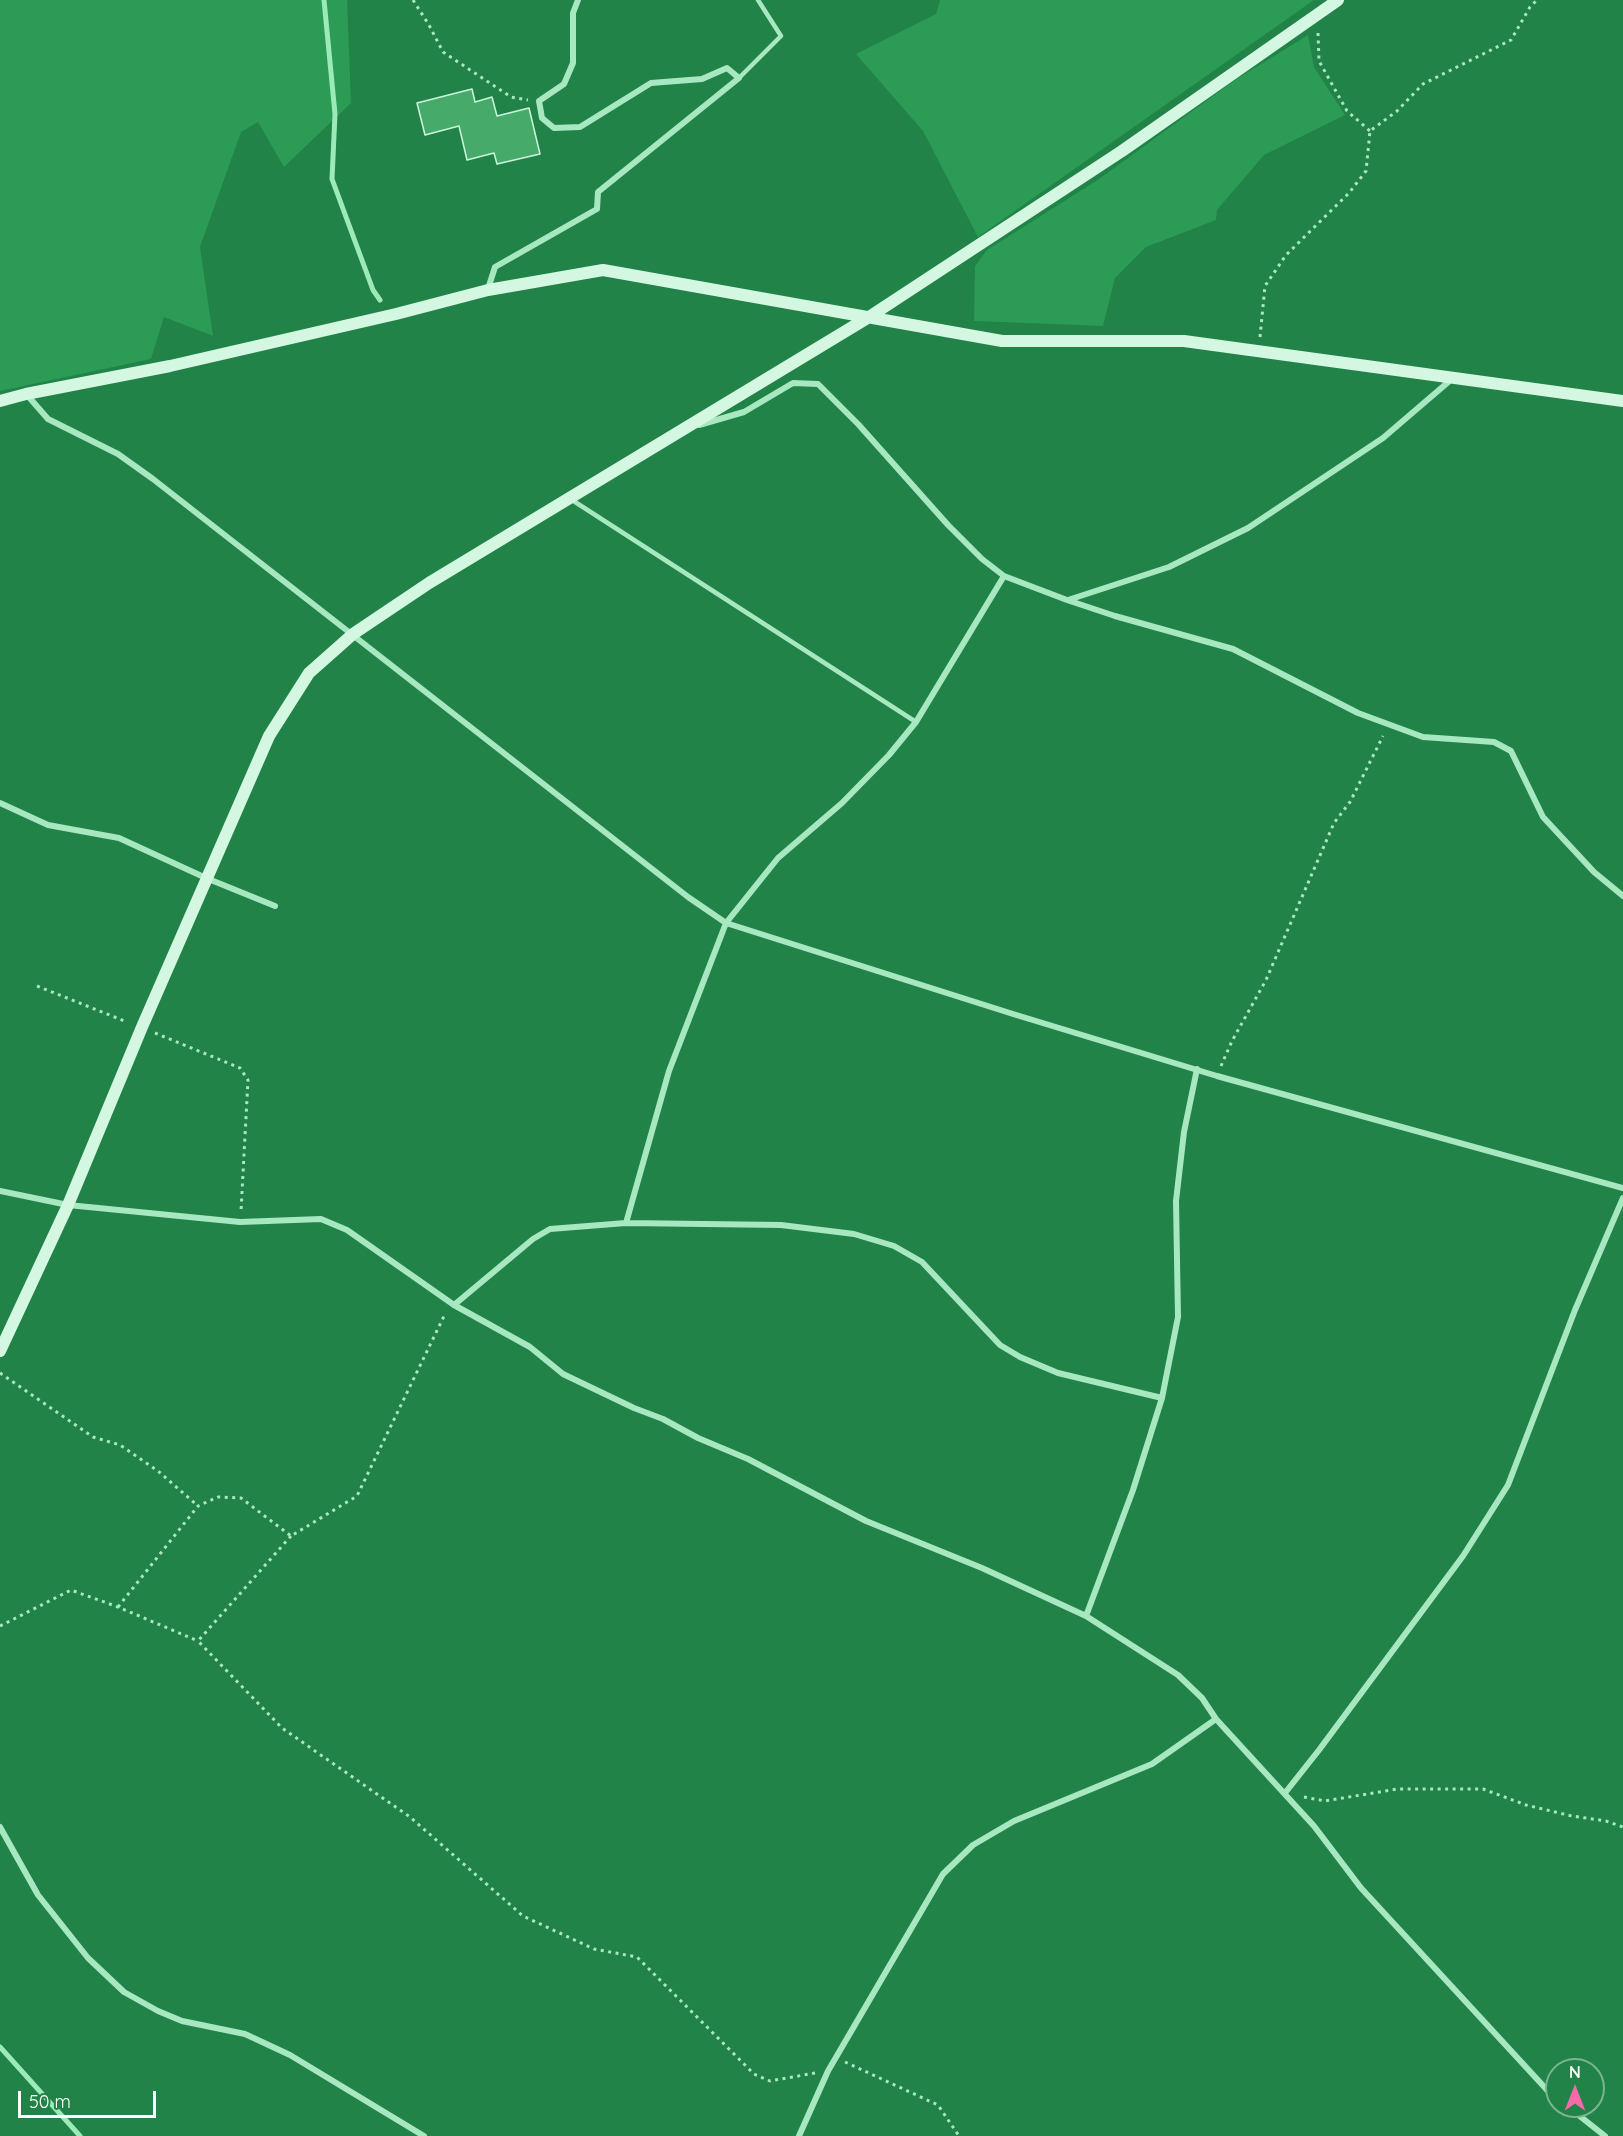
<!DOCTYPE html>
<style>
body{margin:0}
#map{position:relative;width:1623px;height:2136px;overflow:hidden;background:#218347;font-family:Quicksand,sans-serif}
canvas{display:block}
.north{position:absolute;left:1545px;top:2058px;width:60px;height:60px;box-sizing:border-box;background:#218347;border:2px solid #7ab591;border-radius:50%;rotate:0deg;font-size:16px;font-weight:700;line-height:24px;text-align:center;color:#fff}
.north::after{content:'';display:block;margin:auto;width:21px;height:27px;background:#f56aaa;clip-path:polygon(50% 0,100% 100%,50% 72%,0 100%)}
.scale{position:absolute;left:18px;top:2091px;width:138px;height:27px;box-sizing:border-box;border:3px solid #fff;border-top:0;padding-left:8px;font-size:18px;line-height:21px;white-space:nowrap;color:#fff;-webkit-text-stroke:4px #218347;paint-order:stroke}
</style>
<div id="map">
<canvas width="1623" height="2136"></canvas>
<div class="north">N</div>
<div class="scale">50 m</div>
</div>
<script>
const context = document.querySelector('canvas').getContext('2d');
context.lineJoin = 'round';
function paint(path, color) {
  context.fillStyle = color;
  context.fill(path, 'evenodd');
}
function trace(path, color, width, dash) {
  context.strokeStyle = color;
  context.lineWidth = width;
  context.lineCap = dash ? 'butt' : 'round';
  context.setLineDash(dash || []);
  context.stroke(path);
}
paint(new Path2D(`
 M0 0H347L351 103 284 167 258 122 241 132 200 247 213 336 164 317 151 359 0 391Z
 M940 0H1314L978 237 923 131 856 54 936 14Z
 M1308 35 1314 67 1345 115 1264 155 1217 210 1216 220 1146 247 1115 278 1103 326 974 321 975 266 987 250 1099 179 1235 80Z`), '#2b9b55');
trace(new Path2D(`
 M324 0 335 114 332 179 373 290 380 300
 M0 2047 80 2136`), '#9ceab8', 5);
const building = new Path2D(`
 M472 89 475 102 492 97 497 116 529 108 540 154 497 164 494 153 467 160 459 126 425 135 417 103Z`);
paint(building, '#46aa6b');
trace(building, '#ccf6dc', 1.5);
trace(new Path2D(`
 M413 0 429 25 443 52 511 97 528 100
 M1318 33 1319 61 1347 111 1370 131
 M1260 337 1265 286 1286 255 1349 193 1366 171 1370 131 1397 111 1423 84 1511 40 1530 7 1537 0
 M37 986 127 1022
 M155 1033 240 1068 248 1080 241 1211
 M1221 1066 1232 1041 1266 980 1334 823 1350 802 1383 736
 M0 1373 93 1437 120 1445 158 1471 198 1506
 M291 1536 198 1641 282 1728 410 1817 523 1916 594 1949 637 1957 754 2074 770 2081 815 2073
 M118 1607 198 1506 218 1497 241 1498 291 1536 357 1496 445 1314
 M0 1626 71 1590 118 1607 198 1641
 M1304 1797 1325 1801 1397 1789H1483L1526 1805 1572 1816 1606 1821 1623 1827
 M845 2062 938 2105 959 2136`), '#a8e8c0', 3, [3, 4.5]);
trace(new Path2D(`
 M739 78 781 36 758 0
 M572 500 916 722`), '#a8e8c0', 4.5);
trace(new Path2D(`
 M488 289 495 267 597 209 598 192 739 78 727 68 702 79 651 83 580 127 554 128 542 118 539 101 564 84 573 63V13L578 0
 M27 395 48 419 118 454 153 479 688 897 726 923 1013 1014 1217 1076 1623 1188
 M699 425 744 412 793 383 818 384 858 424 948 525 982 559 1004 576 1067 600 1115 616 1233 649 1358 713 1423 737 1494 742 1511 751 1543 817 1594 872 1623 896
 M1068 600 1169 567 1248 528 1383 438 1453 378
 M0 803 48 825 119 838 206 878 275 906
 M0 1191 68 1205 240 1222 321 1219 347 1230 454 1305 530 1347 563 1374 634 1408 663 1419 698 1438 748 1459 866 1521 982 1568 1086 1616 1178 1675 1202 1698 1216 1719 1314 1826 1361 1888 1548 2091 1557 2098
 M626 1223 669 1071 726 923 778 858 842 803 889 755 916 722 1004 576
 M454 1305 533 1239 550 1229 626 1223 781 1225 854 1234 894 1246 922 1262 1000 1345 1020 1357 1058 1373 1162 1398
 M1086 1616 1133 1490 1162 1398 1178 1317 1176 1201 1184 1132 1197 1069
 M1285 1793 1319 1750 1463 1556 1508 1485 1575 1310 1623 1198
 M0 1827 38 1895 88 1958 124 1992 158 2011 182 2021 245 2034 290 2055 424 2136
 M1567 2106 1605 2136
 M799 2136 828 2071 943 1874 973 1845 1014 1821 1152 1764 1216 1719`), '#a8e8c0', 6);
trace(new Path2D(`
 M0 401 26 394 170 366 396 314 488 290 603 270 1002 341H1184L1623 401
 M0 1351 68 1205 142 1027 269 736 309 673 353 634 429 583 869 317 1122 151 1338 0`), '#d3f7e1', 12);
</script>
